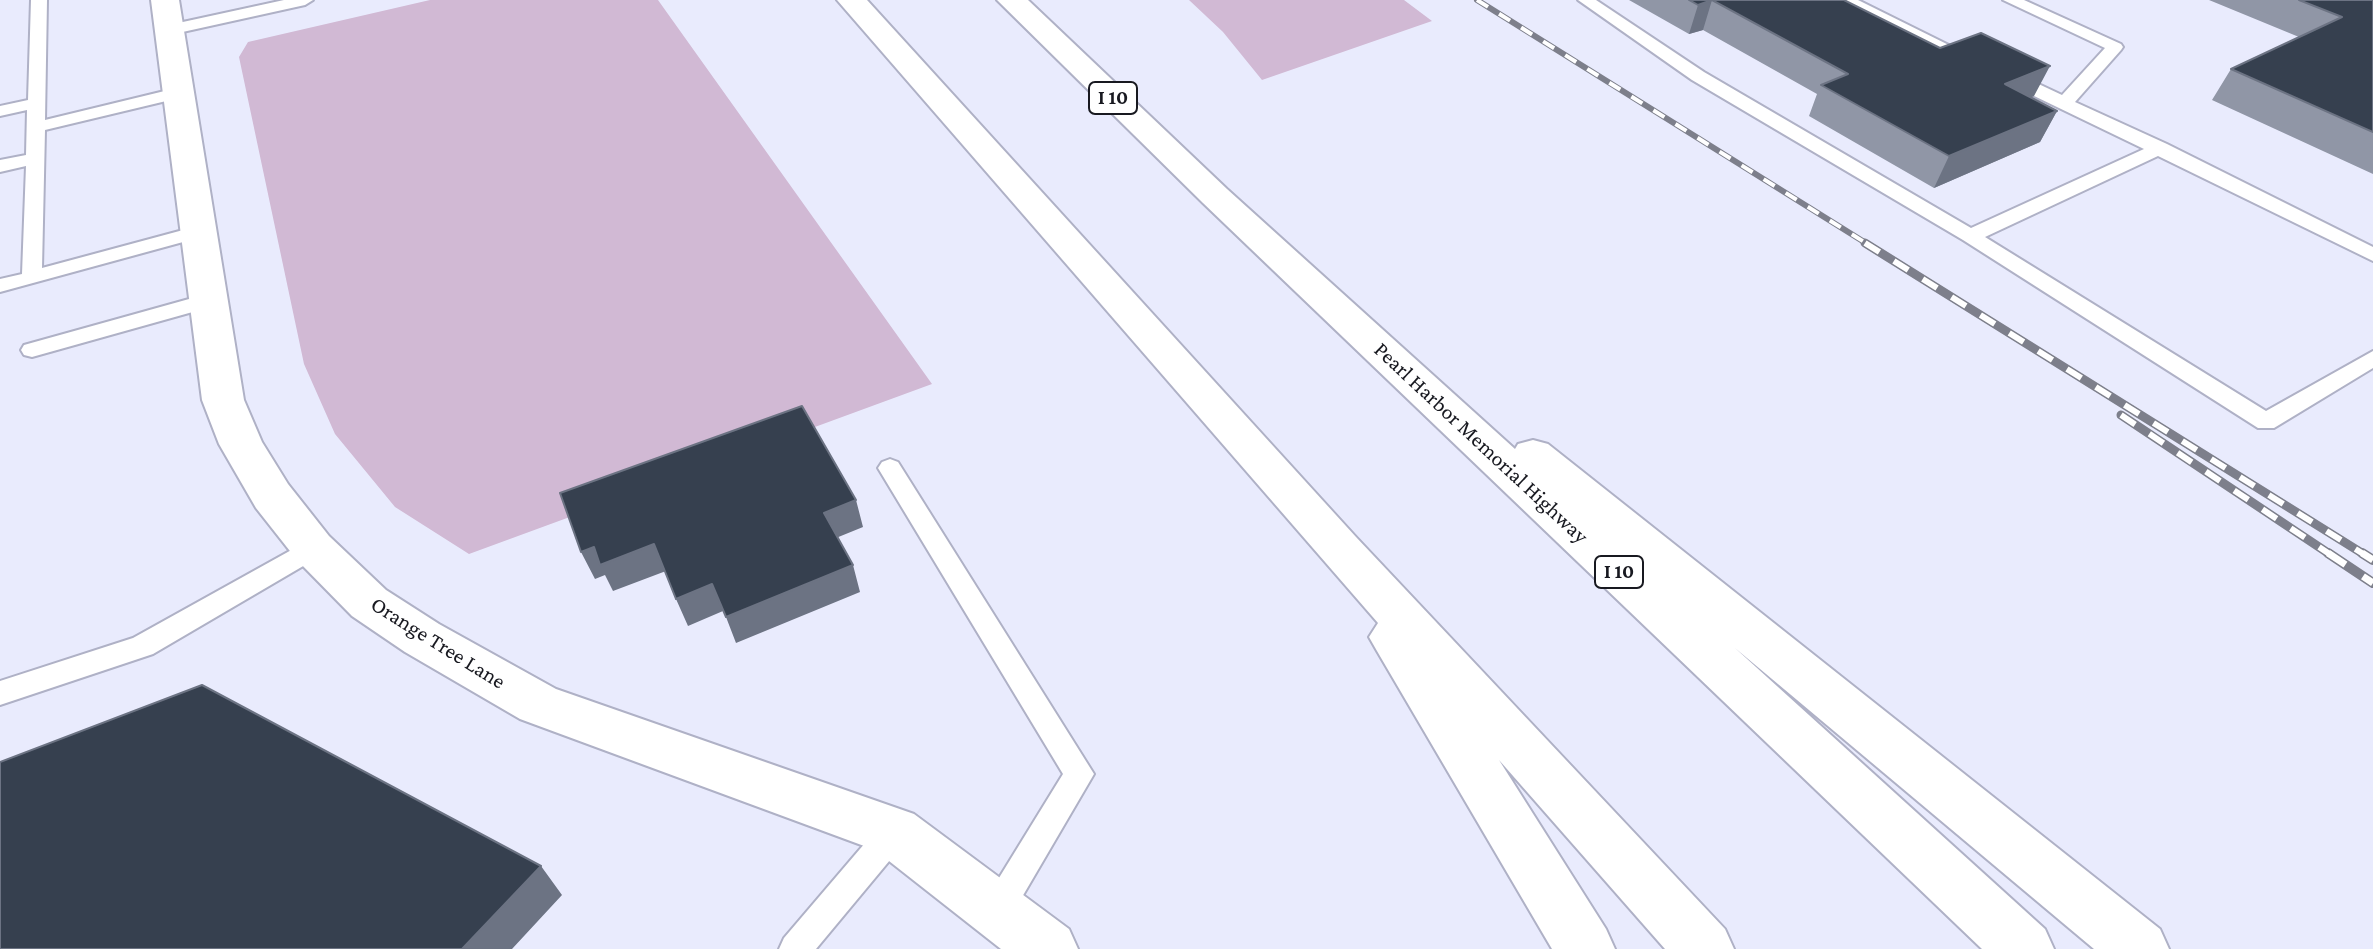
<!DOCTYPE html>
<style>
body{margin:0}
canvas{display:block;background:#e9ebfd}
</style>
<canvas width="2373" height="949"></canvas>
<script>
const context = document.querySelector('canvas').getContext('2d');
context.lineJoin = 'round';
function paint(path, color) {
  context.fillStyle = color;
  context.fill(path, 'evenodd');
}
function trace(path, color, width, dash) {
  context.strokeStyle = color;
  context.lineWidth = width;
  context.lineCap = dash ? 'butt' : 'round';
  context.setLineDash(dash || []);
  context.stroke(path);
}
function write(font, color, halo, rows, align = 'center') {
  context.font = font + ' "Crimson Pro",serif';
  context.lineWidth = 8;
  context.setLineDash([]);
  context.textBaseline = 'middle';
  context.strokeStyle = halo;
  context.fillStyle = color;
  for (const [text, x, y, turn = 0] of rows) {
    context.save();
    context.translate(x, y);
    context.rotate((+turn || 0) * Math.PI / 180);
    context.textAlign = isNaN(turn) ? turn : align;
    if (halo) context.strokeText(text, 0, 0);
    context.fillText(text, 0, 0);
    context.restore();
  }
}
paint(new Path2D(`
 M430 0H658L932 384 469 554 395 507 335 434 304 364 239 57 248 42Z
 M1189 0H1404L1432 21 1262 80 1223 32Z`), '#d1b9d4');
const service = new Path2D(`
 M31 0H47L45 120 177 88 186 93 183 97 45 130 42 268 198 226 208 232 205 236 0 292V279L22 274 26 166 0 172V160L26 155 27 110 0 116V106L28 100Z
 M284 0H313L305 5 169 35 161 30 169 25Z
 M1578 0H1596L1704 72 1971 228 2144 149 2001 80 1998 76 2001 72H2013L2062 95 2105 48 2003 0H2024L2121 44 2123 47 2121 50 2075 102 2167 144 2373 247V261L2158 156 1985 237 2266 411 2373 351V368L2274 428H2258L1963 240 1692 80Z
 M1837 0H1858L1981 61 1973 66 1967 65Z
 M207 294 217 301 214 306 32 357 24 355 21 350 24 345Z
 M890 459 898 462 1094 774 1008 921 997 925 986 921 981 910 986 899 1063 774 878 468 882 462Z
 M313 538 322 541 326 548 322 555 153 654 0 705V681L133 638Z
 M894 818 905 822 909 832 905 842 816 949H779L784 938 883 822Z`);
const minor = new Path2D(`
 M151 0H179L244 400 262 442 288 484 329 536 386 590 439 624 556 689 914 814 1069 929 1078 949H1001L875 850 520 719 405 652 352 616 297 560 256 508 219 444 202 400Z`);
const motorway = new Path2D(`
 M837 0H867L1356 537 1725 929 1734 949H1665L1499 760 1606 929 1615 949H1552L1377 651 1369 637 1378 623Z
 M997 0H1028L1227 189 1515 449 1518 444 1533 440 1548 444 2160 929 2169 949H2094L1735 648 2045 929 2054 949H1982L1203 203Z`);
trace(service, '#afb1c6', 4);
trace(minor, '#afb1c6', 4);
trace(motorway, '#afb1c6', 4);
paint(service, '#fff');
paint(minor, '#fff');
paint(motorway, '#fff');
const railFar2 = new Path2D(`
 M1477 0 1869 245`);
const railFar1 = new Path2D(`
 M1865 243 2365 555
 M2121 415 2331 555`);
const rail = new Path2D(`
 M2328 553 2373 583
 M2362 553 2373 560`);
trace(railFar2, '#7d7f8b', 6);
trace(railFar1, '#7d7f8b', 9);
trace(rail, '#7d7f8b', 10);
trace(railFar2, '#fff', 4, [13]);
trace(railFar1, '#fff', 6, [17]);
trace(rail, '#fff', 7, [21]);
paint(new Path2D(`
 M1629 0H1844L2034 96 2031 97 2057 111 2040 142 1934 188 1809 116 1817 94 1703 30 1689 34Z
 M2209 0H2373V174L2212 100 2231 69 2299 37Z`), '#9096a6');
paint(new Path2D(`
 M1712 0 1703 30 1689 34 1698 5Z
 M2050 66 2034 96 1989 115 2005 84Z
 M2057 111 2040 142 1934 188 1949 156Z
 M856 500 863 527 831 540 824 513Z
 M654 544 666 571 613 591 605 575 595 579 581 552 594 547Z
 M853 565 860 592 736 643 726 617Z
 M712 584 723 611 688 626 676 599Z
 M541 866 562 895 512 949H462Z`), '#6c7383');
const building = new Path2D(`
 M1689 0H1844L1940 48 1981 33 2050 66 2005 84 2057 111 1949 156 1821 85 1848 74 1712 0 1698 5Z
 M2299 0H2373V132L2231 69 2342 17Z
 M802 406 856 500 824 513 853 565 726 617 712 584 676 599 654 544 600 565 594 547 581 552 560 493Z
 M202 685 541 866 462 949H0V762Z`);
paint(building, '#36404f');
trace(building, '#6c7383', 2);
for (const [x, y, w] of [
 [1113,98,48],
 [1619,572,48]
]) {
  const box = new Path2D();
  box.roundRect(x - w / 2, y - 16, w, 32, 6);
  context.fillStyle = '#fff';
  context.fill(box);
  trace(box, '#181920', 2);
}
write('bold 20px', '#181920', null, [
 ["I 10",1113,98],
 ["I 10",1619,572]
]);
write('22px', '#181920', '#fff', [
 ["Pearl Harbor Memorial Highway",1481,443,43],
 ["Orange Tree Lane",438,643,32]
]);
</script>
